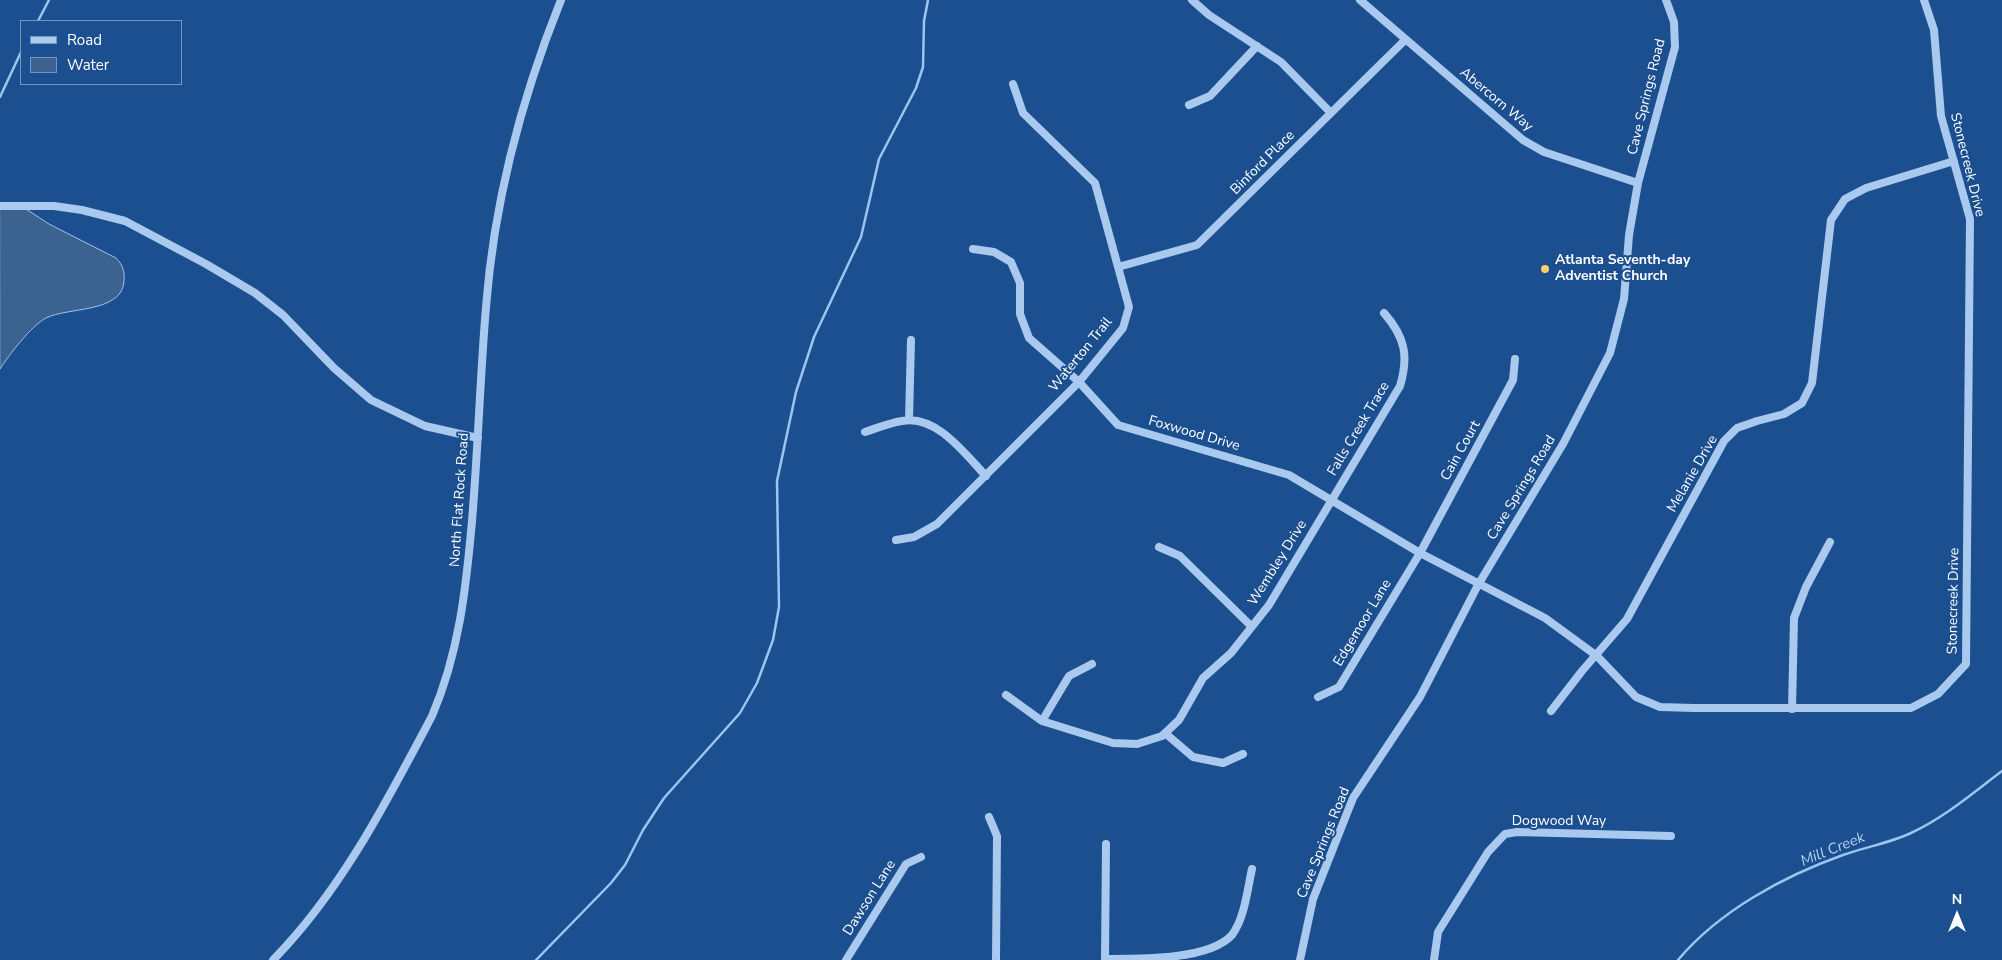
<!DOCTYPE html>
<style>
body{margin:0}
#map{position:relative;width:2002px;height:960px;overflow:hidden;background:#1b4f8f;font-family:"Nunito Sans",sans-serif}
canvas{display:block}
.legend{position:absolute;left:20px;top:20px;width:162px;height:65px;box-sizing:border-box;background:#1b4f8f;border:1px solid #7695bc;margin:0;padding:6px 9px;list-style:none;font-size:15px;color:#fff}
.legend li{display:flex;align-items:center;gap:10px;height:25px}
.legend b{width:25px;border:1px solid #7695bc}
.north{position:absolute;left:1932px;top:890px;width:50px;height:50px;-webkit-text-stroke:4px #1b4f8f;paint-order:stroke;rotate:0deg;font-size:14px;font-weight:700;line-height:20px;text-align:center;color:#fff}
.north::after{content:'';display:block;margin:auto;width:18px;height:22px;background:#fff;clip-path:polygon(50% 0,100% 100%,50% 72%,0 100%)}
</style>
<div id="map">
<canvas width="2002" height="960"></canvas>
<ul class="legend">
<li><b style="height:6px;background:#a9c9ee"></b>Road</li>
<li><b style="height:14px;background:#3c6290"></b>Water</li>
</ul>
<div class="north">N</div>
</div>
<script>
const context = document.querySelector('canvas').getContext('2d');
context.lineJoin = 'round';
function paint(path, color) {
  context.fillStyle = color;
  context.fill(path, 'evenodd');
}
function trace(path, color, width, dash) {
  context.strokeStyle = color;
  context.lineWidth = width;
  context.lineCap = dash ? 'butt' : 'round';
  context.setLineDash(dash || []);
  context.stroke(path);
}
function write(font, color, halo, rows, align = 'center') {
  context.font = font + ' "Nunito Sans",sans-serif';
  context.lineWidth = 4;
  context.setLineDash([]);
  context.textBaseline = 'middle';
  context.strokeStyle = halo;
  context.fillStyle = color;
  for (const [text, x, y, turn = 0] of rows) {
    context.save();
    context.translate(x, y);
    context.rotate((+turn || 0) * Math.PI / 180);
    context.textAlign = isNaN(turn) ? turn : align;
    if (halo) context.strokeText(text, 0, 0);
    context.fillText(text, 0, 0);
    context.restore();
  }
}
const water = new Path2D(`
 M0 209H26L49 224 116 258C123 265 125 272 124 282 121 313 68 307 46 318 31 326 9 355 0 369Z`);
paint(water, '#3c6290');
trace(water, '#9cc4f0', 1);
trace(new Path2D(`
 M38 21 49 0
 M0 97 21 52
 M536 960 611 883 625 865 643 830 664 798 740 713 757 683 773 640 779 607 777 481 796 392 814 337 861 237 879 159 916 88 923 67 924 21 928 0
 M1678 960C1719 911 1784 876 1843 855 1865 847 1890 843 1911 833 1945 817 1973 793 2002 771`), '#9cc4f0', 2.5);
trace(new Path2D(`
 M1192 0 1209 15 1281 62 1331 113
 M1360 0 1523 140 1544 152 1638 183
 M1189 105 1210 96 1257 46
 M0 206H54L82 210 125 221 206 264 255 293 283 315 334 368 371 400 425 426 478 438
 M973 249 994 252 1011 262 1020 283V314L1029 338 1079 382 1118 425 1289 475 1420 553 1545 618 1597 656 1636 697 1660 707 1694 708H1911L1938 694 1966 664 1970 219 1941 116 1934 30 1924 0
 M1118 267 1197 245 1405 40
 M909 420 911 340
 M865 432C877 428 889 423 902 421 936 414 965 454 986 476
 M896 540 914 537 937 524 1079 382 1123 328 1129 307 1095 183 1023 113 1013 84
 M1159 547 1180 556 1251 626
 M1006 695 1042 721 1113 743 1137 744 1162 736 1179 720 1203 678 1231 653 1269 605 1400 386C1409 356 1405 337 1384 313
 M1318 697 1339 687 1420 553 1513 380 1515 359
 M1792 709 1794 618 1806 587 1830 542
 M1551 711 1582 671 1627 619 1724 441 1737 428 1757 421 1784 414 1802 403 1812 383 1831 220 1845 199 1866 188 1954 161
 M1042 721 1069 676 1092 664
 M1165 733 1193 757 1223 763 1243 754
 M989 817 997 836 996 960
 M1105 959C1142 959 1209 960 1232 935 1245 917 1247 891 1252 869
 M273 960C341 891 387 801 432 716 459 653 466 589 472 521 478 450 480 378 486 307 494 202 522 97 561 0
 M846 960 906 864 921 857
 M1105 960 1106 844
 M1300 960 1313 899 1353 798 1420 697 1478 585 1563 444 1610 353 1624 299 1629 235 1638 183 1675 47 1674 22 1666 0
 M1434 960 1438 932 1488 852 1505 834 1517 832 1671 836`), '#a9c9ee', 8);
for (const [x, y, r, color] of [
 [1545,269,5,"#ffd166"]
]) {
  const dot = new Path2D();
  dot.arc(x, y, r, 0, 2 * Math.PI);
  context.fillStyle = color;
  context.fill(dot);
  trace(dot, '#1b4f8f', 2);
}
write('14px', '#fff', '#1b4f8f', [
 ["Cave Springs Road",1647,97,-76],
 ["Abercorn Way",1496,100,40],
 ["Binford Place",1263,163,-45],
 ["Stonecreek Drive",1967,165,76],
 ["Waterton Trail",1081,355,-51],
 ["Falls Creek Trace",1359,429,-59],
 ["Foxwood Drive",1194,434,16],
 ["Cain Court",1461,451,-61],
 ["Melanie Drive",1693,474,-60],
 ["Cave Springs Road",1522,488,-59],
 ["North Flat Rock Road",460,500,-86],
 ["Wembley Drive",1278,563,-58],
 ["Stonecreek Drive",1954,601,-89],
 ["Edgemoor Lane",1363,623,-59],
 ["Dogwood Way",1559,822],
 ["Cave Springs Road",1324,843,-68],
 ["Dawson Lane",870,898,-58]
]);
write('bold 14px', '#fff', '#1b4f8f', [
 ["Atlanta Seventh-day",1555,261],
 ["Adventist Church",1555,277]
], 'left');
write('italic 15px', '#b5d3f5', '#1b4f8f', [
 ["Mill Creek",1833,850,-22]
]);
</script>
